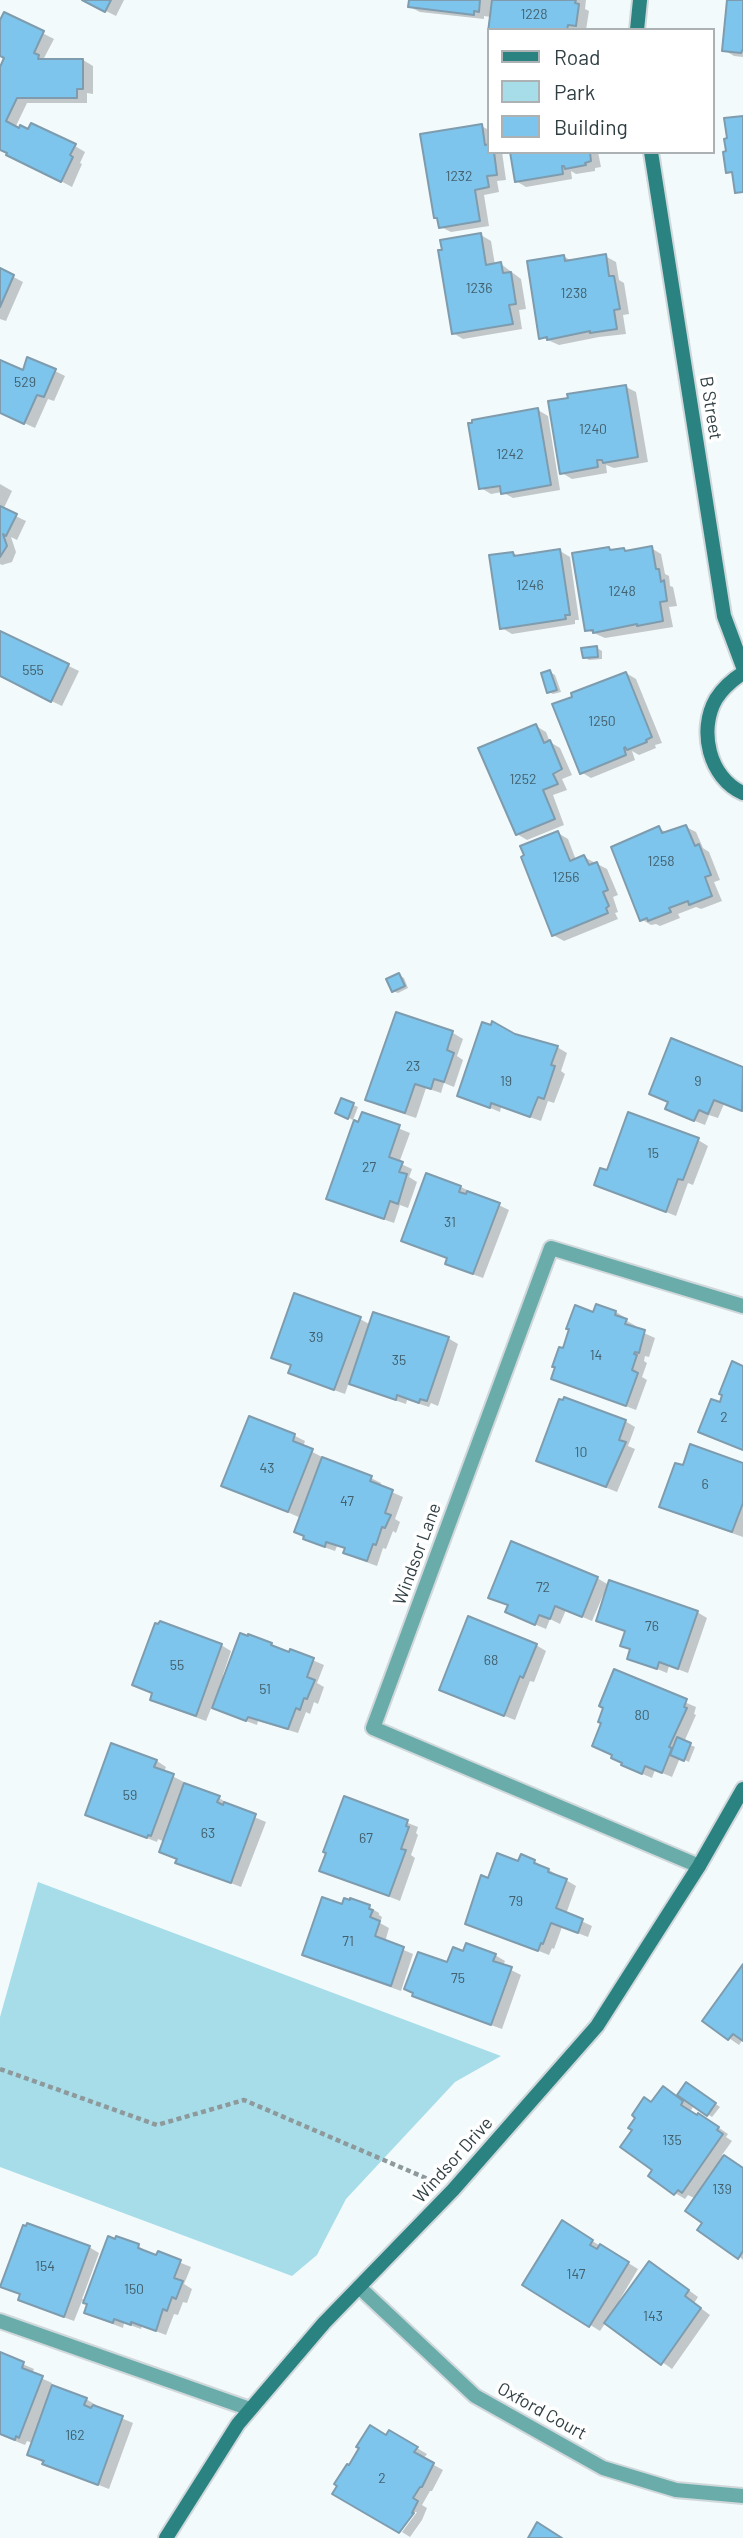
<!DOCTYPE html>
<style>
body{margin:0}
#map{position:relative;width:743px;height:2538px;overflow:hidden;background:#f3fafc;font-family:Barlow,sans-serif}
canvas{display:block}
.legend{position:absolute;left:487px;top:28px;width:228px;height:126px;box-sizing:border-box;background:#fff;border:2px solid #acb2b4;margin:0;padding:9px 12px;list-style:none;font-size:21px;color:#303f43}
.legend li{display:flex;align-items:center;gap:14px;height:35px}
.legend b{width:35px;border:2px solid #acb2b4}
</style>
<div id="map">
<canvas width="743" height="2538"></canvas>
<ul class="legend">
<li><b style="height:9px;background:#2a8381"></b>Road</li>
<li><b style="height:19px;background:#a6dde9"></b>Park</li>
<li><b style="height:19px;background:#7dc5ec"></b>Building</li>
</ul>
</div>
<script>
const context = document.querySelector('canvas').getContext('2d');
context.lineJoin = 'round';
function paint(path, color) {
  context.fillStyle = color;
  context.fill(path, 'evenodd');
}
function trace(path, color, width, dash) {
  context.strokeStyle = color;
  context.lineWidth = width;
  context.lineCap = dash ? 'butt' : 'round';
  context.setLineDash(dash || []);
  context.stroke(path);
}
function write(font, color, halo, rows, align = 'center') {
  context.font = font + ' Barlow,sans-serif';
  context.lineWidth = 7;
  context.setLineDash([]);
  context.textBaseline = 'middle';
  context.strokeStyle = halo;
  context.fillStyle = color;
  for (const [text, x, y, turn = 0] of rows) {
    context.save();
    context.translate(x, y);
    context.rotate((+turn || 0) * Math.PI / 180);
    context.textAlign = isNaN(turn) ? turn : align;
    if (halo) context.strokeText(text, 0, 0);
    context.fillText(text, 0, 0);
    context.restore();
  }
}
paint(new Path2D(`
 M38 1882 501 2056 455 2082 346 2199 317 2255 292 2276 0 2167V2017Z`), '#a6dde9');
paint(new Path2D(`
 M84 0H124L116 16Z
 M411 0H586L585 9 589 11 586 30H490L491 17 484 16V19L420 12 410 7Z
 M729 0H743V57L734 56 724 50Z
 M5 14 54 39 43 60H83L93 66V94L87 93V103H27L15 128 75 146 85 152 80 163 82 164 72 187 0 149V71L6 58 0 55V24Z
 M481 126 489 130V152H502L506 180 497 181 499 192 484 195 489 226 451 232 441 227 439 220 435 217Z
 M511 152H598L601 167 595 168V171L576 174 571 171 572 179 526 187 516 181Z
 M481 235 491 241 495 265 501 264 521 279 526 309 519 310 522 329 463 339 453 333Z
 M563 256 572 261 605 256 616 262 619 280 624 283 629 314 623 315 626 334 599 337 559 345 541 337Z
 M0 270 23 282 6 321 0 319Z
 M0 362 24 372 55 371 65 376 54 401 48 399 35 428 0 412Z
 M626 387 636 392 648 462 614 468 606 465 607 473 572 479 562 473 570 399Z
 M538 410 548 416 560 490 513 498 502 492 491 494 481 488Z
 M0 484 12 491 3 510 26 521 17 540 11 537 16 552 12 562 2 565 0 564Z
 M609 548 614 552 624 550 629 552 651 548 661 554 665 574 669 576 670 586 673 587 677 606 669 607 673 627 605 638 587 630Z
 M560 551 570 557 579 620H575V624L512 634 502 628 513 553 520 557Z
 M0 633 79 671 62 706 0 677Z
 M597 648 602 651V659L589 660 584 657Z
 M550 672 555 675 561 692 553 694 549 692Z
 M626 673 636 679 662 743 655 745 656 748 639 755 632 751 635 760 591 778 581 772Z
 M536 726 546 732 550 742 560 748 572 775 562 779 567 790 553 795 564 825 527 840 517 834Z
 M686 827 696 832 703 848 709 852 720 880 714 882 722 901 701 909 696 907 678 914 680 918 660 926 656 924 651 925 641 919 659 828 667 833Z
 M558 833 568 839 576 860 584 857 607 869 618 895 613 897 618 912 615 913 618 919 564 941 553 935Z
 M399 975 404 978 408 988 398 993 393 991Z
 M397 1014 453 1033 463 1039 457 1056 463 1060 454 1087 444 1083 441 1093 426 1088 416 1118 377 1105 367 1099Z
 M514 1036 557 1047 567 1053 561 1071 565 1074 554 1103 548 1101 541 1121 501 1107 500 1112 459 1095Z
 M672 1041 743 1069V1112L724 1104 718 1118 709 1115 705 1125 677 1114 670 1102Z
 M342 1100 358 1107 353 1120 342 1115Z
 M363 1114 410 1133 399 1163 412 1169 409 1177 417 1182 408 1208 400 1205 394 1223 339 1204 329 1198Z
 M698 1140 708 1146 693 1185 688 1183 676 1216 596 1184 608 1172Z
 M427 1175 461 1187 509 1210 483 1278 458 1269 448 1263 449 1259 403 1241Z
 M616 1312 626 1318 623 1332 627 1321 636 1326 635 1329 655 1338 649 1357 645 1356 644 1361 647 1363 642 1377 647 1380 636 1410 553 1378 564 1350 595 1314Z
 M360 1319 371 1325 448 1338 458 1344 438 1406 431 1403 429 1407 407 1400 406 1404 361 1389 349 1382 345 1394 300 1378 290 1372 292 1366 273 1357Z
 M564 1402 625 1421 635 1427 628 1446 635 1449 617 1492 539 1461Z
 M250 1418 295 1436 305 1441 303 1447 322 1457 321 1459 371 1478 381 1483 380 1487 403 1497 395 1519 400 1522 396 1533 393 1531 386 1549 383 1548 377 1566 355 1558 345 1552 346 1549 337 1546 335 1551 315 1544 296 1532 301 1518 224 1485Z
 M743 1465V1537L672 1512 662 1506Z
 M597 1578 609 1585 697 1612 707 1618 688 1673 669 1666 667 1673 630 1658 632 1651 622 1645 627 1632 598 1620 607 1592 605 1591 592 1621 566 1610 560 1624 550 1619 546 1629 517 1617 509 1606 491 1597Z
 M271 1644 290 1654 291 1651 324 1665 317 1683 324 1687 318 1704 314 1702 310 1714 306 1712 298 1733 258 1721 257 1725 224 1713 212 1706 206 1721 162 1705 152 1699 154 1694 134 1685 221 1645 231 1651 223 1675 226 1676Z
 M536 1645 546 1651 534 1682 530 1681 515 1720 451 1695Z
 M615 1672 696 1707 694 1714 696 1715 684 1742 695 1747 689 1762 680 1758 672 1777 655 1770 652 1778 633 1770 614 1755 594 1746 603 1723Z
 M112 1745 157 1761 166 1767 164 1772 184 1782 183 1784 219 1798 229 1804 228 1806 266 1822 241 1887 177 1862 178 1860 161 1852 165 1842 158 1839 157 1842 87 1815Z
 M345 1798 418 1827 416 1833 418 1835 411 1855 415 1858 400 1901 322 1870Z
 M534 1861 576 1886 566 1914 592 1926 588 1937 562 1927 554 1949 552 1948 549 1955 467 1923 489 1880 519 1863Z
 M343 1906 369 1907 379 1913V1915L382 1917 380 1923 389 1928 385 1942 413 1954 401 1991 314 1960 304 1954Z
 M464 1953 495 1955 505 1961 503 1966 521 1975 502 2029 424 2001 414 1996Z
 M743 1967V2039L739 2045 704 2021Z
 M687 2084 720 2107 712 2117 694 2105 690 2112 709 2121 728 2134 726 2137 732 2141 722 2155 743 2168V2260L704 2222 696 2199 688 2195 685 2199 675 2193 655 2170 652 2104 678 2097Z
 M563 2223 638 2269 619 2301 621 2302 660 2269 698 2297 694 2303 710 2315 672 2369 606 2322 600 2331 524 2284Z
 M138 2246 148 2252V2253L158 2257 159 2254 191 2267 184 2284 192 2289 187 2303 183 2302 178 2315 174 2314 166 2335 142 2326 141 2329 124 2323 123 2328 97 2318 87 2312 89 2305 82 2301 74 2321 30 2305 20 2299 22 2295 2 2286 89 2247 99 2253 82 2299 86 2300Z
 M0 2354 34 2369 32 2374 52 2383 51 2386 86 2399 96 2405 95 2407 133 2423 109 2489 45 2464 29 2454 33 2443 27 2441 25 2445 0 2435Z
 M390 2432 427 2454 423 2459 443 2470 432 2491H430L422 2505 427 2508 422 2520 410 2537 402 2532 417 2512H412L387 2437Z`), '#0003');
const building = new Path2D(`
 M82 0H111L105 12Z
 M409 0H480L479 12 474 11V15L408 7Z
 M492 0H576L575 3 579 4 576 26 568 25 567 30H489L488 32Z
 M727 0H743V49L741 53 722 51Z
 M4 12 44 31 34 53 39 55 38 59H83V89H77V98H17L6 121 19 128 20 125 28 129 31 123 76 144 70 155 73 157 61 182 6 155 7 153 0 150V67L4 58 0 56V20Z
 M743 116V192L735 193 732 172 726 173 723 152 726 151 724 139 727 138 724 118Z
 M482 124 485 145 489 144V152H494L497 175 487 176 489 187 475 190 480 221 439 228 437 218H434L420 134Z
 M510 152H590L591 161 585 163 586 165 565 169 564 166H562L563 174 515 182Z
 M481 233 486 265 501 262 503 273 511 272 516 304 509 305 513 324 452 334 438 250H442L440 240Z
 M606 254 609 276H614L620 309 614 310 617 329 590 333V331L547 340V337L539 339 527 261 564 255 565 261Z
 M0 268 14 275 0 307Z
 M27 357 56 369 44 397 37 395 24 424 0 413V360L23 370Z
 M626 385 638 457 603 463 602 460H597L598 467 560 474 548 401 568 398 567 394Z
 M538 408 551 485 501 494 500 486 479 489 468 423H472V420Z
 M0 506 17 514 6 536 3 534 7 546 0 557Z
 M652 546 656 569H659L661 582 664 580 667 601 660 602 663 621 637 626V624L593 633V630L585 631 572 553 609 547 610 550 624 548 625 551Z
 M560 549 570 615H565L566 619 500 629 489 555 513 552 514 556Z
 M0 631 69 664 51 702 0 676Z
 M597 646 598 657 583 658 581 648Z
 M550 670 557 690 547 693 541 673Z
 M626 672 652 737 646 740 647 742 627 750 625 747 624 748 626 755 580 774 552 704 572 697 571 693Z
 M536 724 544 743 550 740 562 769 553 774 558 784 543 790 555 819 516 835 478 748Z
 M686 825 695 846 699 844 711 875 705 877 712 896 689 905 688 901 669 908 671 912 648 921 647 918 640 921 611 847 659 826 662 833Z
 M558 831 570 861 584 855 589 865 597 862 608 890 603 892 609 906 606 908 608 913 552 936 521 857 524 855 520 846Z
 M399 973 405 986 392 992 386 979Z
 M396 1012 453 1031 447 1050 454 1053 444 1082 434 1079 431 1089 415 1084 405 1113 365 1100Z
 M492 1021 515 1034 558 1046 551 1065 555 1066 544 1099 538 1097 530 1117 491 1103 490 1108 457 1096 482 1022 491 1025Z
 M671 1038 743 1067 742 1111 714 1100 708 1114 699 1110 694 1121 665 1109 668 1102 649 1094Z
 M341 1098 354 1103 348 1119 335 1113Z
 M362 1112 400 1125 389 1157 403 1162 399 1172 407 1174 398 1204 390 1201 384 1219 326 1199 354 1120 358 1122Z
 M628 1112 699 1138 683 1180 678 1179 666 1212 594 1185 600 1168 607 1170Z
 M426 1173 461 1186 459 1192 466 1194 467 1191 500 1203 473 1274 445 1264 447 1258 401 1241Z
 M294 1293 361 1317 334 1390 288 1373 291 1365 271 1358Z
 M596 1304 616 1311 615 1315 627 1319 625 1324 645 1330 639 1353 635 1352 634 1354 637 1355 632 1370 638 1373 626 1406 551 1379 555 1367H552L559 1347 563 1348 569 1329H566L575 1305 593 1312Z
 M373 1312 449 1337 427 1401 420 1399 419 1403 397 1395 396 1400 349 1384Z
 M732 1361 743 1366V1450L698 1432 711 1399 720 1402 722 1395 719 1394Z
 M564 1397 626 1420 619 1440 626 1442 606 1487 536 1461 559 1399 563 1400Z
 M249 1416 295 1434 293 1441 313 1449 288 1512 221 1486Z
 M690 1444 743 1463V1503L732 1532 659 1507 675 1463 683 1465Z
 M322 1457 372 1476 370 1481 393 1490 385 1513 391 1515 385 1528 382 1527 376 1545 373 1544 367 1561 343 1553 345 1548 326 1542 325 1547 303 1539 304 1536 294 1532Z
 M511 1541 598 1577 582 1617 555 1606 550 1619 539 1615 535 1625 505 1612 508 1605 488 1598Z
 M609 1580 698 1611 678 1669 659 1662 657 1669 627 1659 630 1649 620 1646 625 1631 596 1621Z
 M468 1616 537 1644 523 1678 520 1676 504 1716 439 1690Z
 M160 1621 222 1644 196 1716 150 1700 152 1693 132 1685 155 1623 158 1624Z
 M240 1633 248 1636V1634L272 1643 271 1645 289 1652 290 1649 314 1658 307 1677 315 1680 307 1699 304 1698 300 1710 296 1708 288 1729 248 1717 246 1721 212 1708Z
 M614 1669 687 1699 684 1707 687 1708 669 1747 672 1748 662 1773 645 1766 642 1774 621 1765 622 1763 611 1758 612 1755 592 1746 601 1723 598 1722 603 1708 599 1706Z
 M677 1737 691 1743 684 1761 670 1755Z
 M111 1743 157 1760 154 1767 174 1774 151 1836 148 1835 147 1838 85 1815Z
 M184 1783 220 1796 217 1802 223 1805 224 1802 256 1814 231 1883 175 1863 177 1859 159 1852Z
 M344 1796 408 1820 406 1826 409 1827 401 1849 406 1850 389 1896 319 1871 326 1853 323 1852Z
 M497 1853 518 1861 521 1854 535 1860 534 1863 549 1869 548 1872 567 1879 556 1908 583 1919 578 1933 551 1923 543 1944 541 1943 538 1951 465 1924 481 1875 488 1878Z
 M322 1897 342 1904 344 1898 350 1900V1898L370 1905 369 1909 373 1910 370 1917 380 1921 375 1936 404 1947 391 1986 302 1955Z
 M466 1943 496 1954 493 1961 512 1967 491 2025 412 1996 413 1993 404 1989 418 1952 447 1962 453 1947 463 1951Z
 M743 1964V2041L733 2034 728 2040 702 2021Z
 M686 2082 716 2103 707 2116 677 2095Z
 M663 2086 683 2101 681 2105 697 2115 698 2113 719 2127 717 2130 723 2134 682 2193 678 2190 674 2195 648 2176 652 2170 620 2147 632 2130 628 2128 635 2118 632 2115 644 2097 651 2102Z
 M724 2155 743 2168V2251L738 2259 697 2230 702 2223 685 2211Z
 M562 2220 593 2240 590 2245 597 2249 600 2244 629 2262 589 2327 522 2285Z
 M27 2223 90 2246 64 2317 18 2300 20 2294 0 2287 23 2225 26 2226Z
 M108 2236 115 2239 116 2236 139 2244 138 2248 156 2255 158 2251 181 2260 174 2278 183 2281 176 2299 172 2297 167 2311 163 2309 156 2331 131 2322V2325L114 2319 113 2323 84 2313 87 2304 83 2303Z
 M649 2261 689 2290 685 2296 701 2308 661 2365 604 2323Z
 M0 2352 24 2362 22 2368 43 2376 19 2438 16 2436 15 2440 0 2434Z
 M52 2385 87 2398 84 2405 91 2408 93 2405 123 2416 98 2485 42 2464 44 2461 27 2455Z
 M370 2425 386 2435 389 2430 418 2447 414 2452 434 2463 422 2487H420L413 2498 418 2501 412 2513H414L399 2533 332 2494 337 2486 334 2484 347 2464 349 2465 359 2448 356 2447Z
 M537 2522 562 2538H528Z`);
paint(building, '#7dc5ec');
trace(building, '#7e9cae', 2);
const lane = new Path2D(`
 M0 2321 250 2409`);
const street = new Path2D(`
 M699 1866 373 1728 551 1248 743 1306
 M359 2287 475 2396 603 2468 676 2490 743 2496`);
const secondary = new Path2D(`
 M637 30 640 0
 M651 152 724 616 743 667
 M743 673C732 680 723 688 716 699 698 730 709 778 743 793
 M166 2538 238 2424 324 2323 453 2190 597 2026 699 1866 743 1789`);
trace(lane, '#d0d8db', 18);
trace(street, '#d0d8db', 18);
trace(secondary, '#d0d8db', 18);
trace(new Path2D(`
 M0 2069 157 2125 244 2100 428 2179`), '#8e999c', 4.5, [5, 3.5]);
trace(lane, '#6aacaa', 14);
trace(street, '#6aacaa', 14);
trace(secondary, '#2a8381', 14);
write('14px', '#43606d', null, [
 ["1228",534,14],
 ["1232",459,176],
 ["1236",479,288],
 ["1238",574,293],
 ["529",25,382],
 ["1240",593,429],
 ["1242",510,454],
 ["1246",530,585],
 ["1248",622,591],
 ["555",33,670],
 ["1250",602,721],
 ["1252",523,779],
 ["1258",661,861],
 ["1256",566,877],
 ["23",413,1066],
 ["19",506,1081],
 ["9",698,1081],
 ["15",653,1153],
 ["27",369,1167],
 ["31",450,1222],
 ["39",316,1337],
 ["14",596,1355],
 ["35",399,1360],
 ["2",724,1417],
 ["10",581,1452],
 ["43",267,1468],
 ["6",705,1484],
 ["47",347,1501],
 ["72",543,1587],
 ["76",652,1626],
 ["68",491,1660],
 ["55",177,1665],
 ["51",265,1689],
 ["80",642,1715],
 ["59",130,1795],
 ["63",208,1833],
 ["67",366,1838],
 ["79",516,1901],
 ["71",348,1941],
 ["75",458,1978],
 ["135",672,2140],
 ["139",722,2189],
 ["154",45,2266],
 ["147",576,2274],
 ["150",134,2289],
 ["143",653,2316],
 ["162",75,2435],
 ["2",382,2478]
]);
write('18px', '#303f43', '#fff', [
 ["B Street",711,408,81],
 ["Windsor Lane",417,1554,-70],
 ["Windsor Drive",453,2160,-48],
 ["Oxford Court",542,2411,29]
]);
</script>
